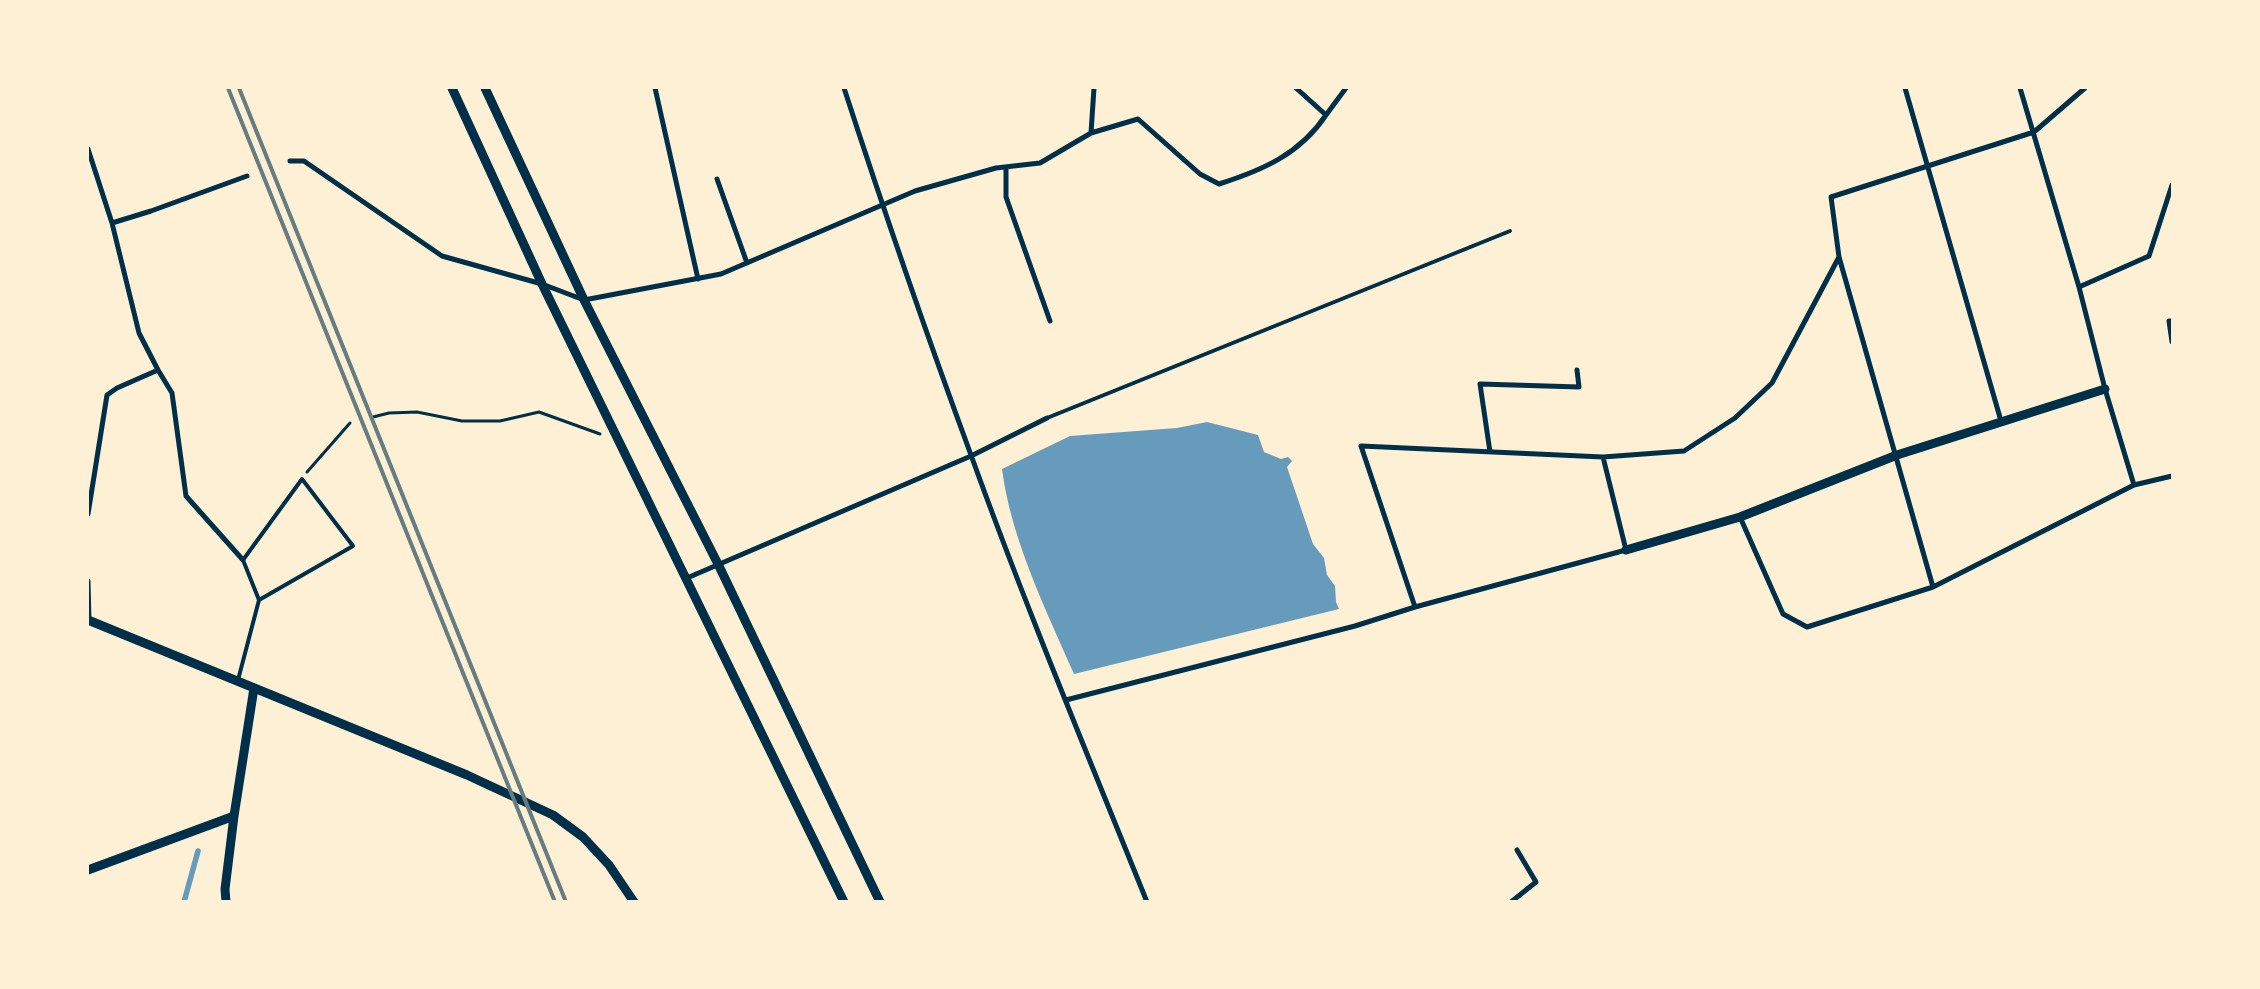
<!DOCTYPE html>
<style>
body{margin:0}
#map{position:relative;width:2260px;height:989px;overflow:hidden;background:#fdf0d5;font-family:"Exo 2",sans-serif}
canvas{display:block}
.frame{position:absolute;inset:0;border:89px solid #fdf0d5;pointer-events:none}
</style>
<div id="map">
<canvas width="2260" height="989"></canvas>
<div class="frame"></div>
</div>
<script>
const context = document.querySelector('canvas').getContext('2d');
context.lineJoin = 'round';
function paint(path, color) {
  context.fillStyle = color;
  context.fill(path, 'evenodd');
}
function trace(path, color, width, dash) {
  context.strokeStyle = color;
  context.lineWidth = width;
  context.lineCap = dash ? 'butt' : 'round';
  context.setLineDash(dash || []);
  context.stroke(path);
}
paint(new Path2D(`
 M1207 422 1258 435 1264 452 1281 459 1288 457 1292 461 1287 467 1313 544 1324 558 1327 575 1335 586 1336 602 1339 609 1074 674C1046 610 1011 539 1002 469L1070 436 1177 428Z`), '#669bbc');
trace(new Path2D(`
 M184 902 198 851`), '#669bbc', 5.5);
trace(new Path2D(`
 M373 417 389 413 417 412 462 421H500L539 412 600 434
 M307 472 350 423`), '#003049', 3);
trace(new Path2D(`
 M1047 418 1510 231
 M302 479 353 546 259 600 243 560Z
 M238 680 259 600`), '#003049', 4);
trace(new Path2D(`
 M655 88 698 279
 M844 88C884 211 926 333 971 455 1025 605 1087 753 1147 902
 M1296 88 1326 115 1346 88
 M1905 88 2001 421
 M2020 88 2079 287 2105 389 2134 485
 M1091 133 1138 119 1200 174 1219 184C1263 170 1300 154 1326 115
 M88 149 112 223 139 333 158 370 117 388 107 395 88 514
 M290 161H304L442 256 542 284 584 300 721 274 915 191 996 168 1040 163 1091 133 1094 88
 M1006 167V197L1050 321
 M717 179 747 263
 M112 223 151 211 247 176
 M2079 287 2149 256 2172 185
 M2172 321H2169L2172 342
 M158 370 172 393 186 496 243 560
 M1490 452 1480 384 1579 387 1577 370
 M1740 517 1783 614 1807 627 1933 587 2134 485 2172 476
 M687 578 971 456 1047 418
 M88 581 89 621
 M1933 587 1839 257 1831 197 2034 132 2085 88
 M1415 607 1361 446 1603 457 1684 451 1735 418 1772 383 1839 257
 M1066 700 1355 626 1415 607 1626 550 1603 457
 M1511 902 1536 882 1517 850`), '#003049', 5);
trace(new Path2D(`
 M452 88 542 284 844 902
 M485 88 584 300 719 566 880 902
 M1626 550 1740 517 1897 455 2105 389
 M88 620 467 775 553 815 583 837 609 865 634 902
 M88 870 234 816
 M226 902 225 889 234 816 254 688`), '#003049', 9);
trace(new Path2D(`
 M228 88 555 902
 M239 88 566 902`), '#657d81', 4);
</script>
